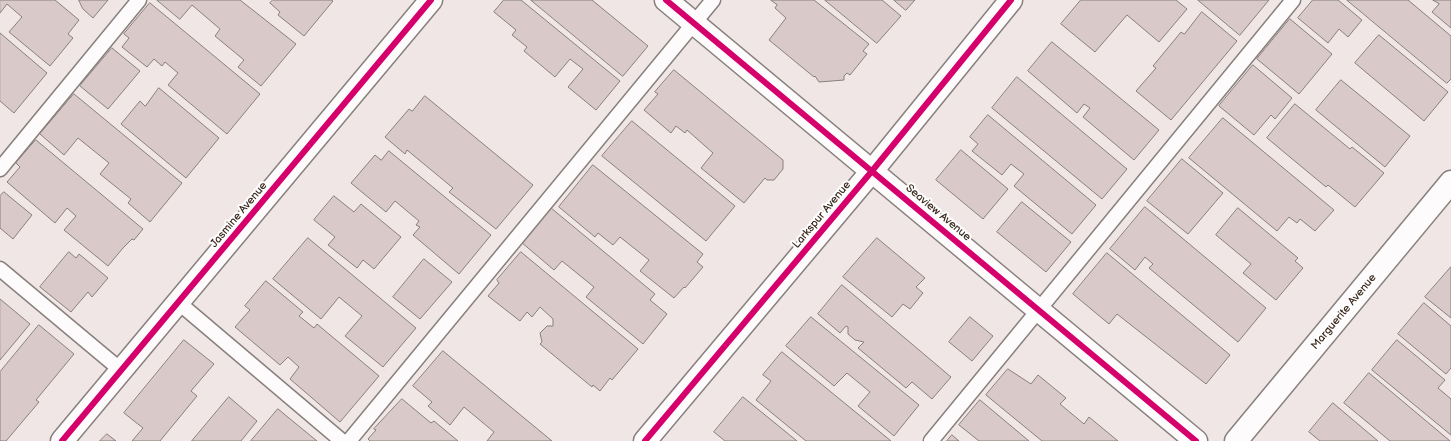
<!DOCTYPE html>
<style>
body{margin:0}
canvas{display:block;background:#f0e6e5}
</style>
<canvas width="1451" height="441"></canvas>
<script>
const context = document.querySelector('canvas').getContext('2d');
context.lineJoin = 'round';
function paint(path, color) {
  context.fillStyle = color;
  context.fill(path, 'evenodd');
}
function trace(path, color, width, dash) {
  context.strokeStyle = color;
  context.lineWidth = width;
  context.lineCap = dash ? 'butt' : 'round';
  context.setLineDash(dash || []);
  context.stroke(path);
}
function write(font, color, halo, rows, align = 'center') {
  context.font = font + ' "Balsamiq Sans",sans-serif';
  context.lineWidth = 4;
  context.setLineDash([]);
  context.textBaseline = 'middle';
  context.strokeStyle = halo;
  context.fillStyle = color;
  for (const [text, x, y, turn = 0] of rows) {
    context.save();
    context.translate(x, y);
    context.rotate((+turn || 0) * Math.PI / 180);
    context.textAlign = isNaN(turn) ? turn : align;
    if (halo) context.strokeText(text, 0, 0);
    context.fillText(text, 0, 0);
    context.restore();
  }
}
const building = new Path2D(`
 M0 0H55L79 20 68 34 73 38 50 66 9 32 22 17 7 4 0 13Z
 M79 0H108L93 18 83 9Z
 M157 0H240L296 44 261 86 238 67 244 60 215 36 220 29 192 5 180 19Z
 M273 0H331L333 1 304 36 278 15 280 12 270 3Z
 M504 0H521L620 81 596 110 568 87 583 69 570 59 555 77 524 51 527 47 512 35 516 30 494 12Z
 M531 0H592L648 46 623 76Z
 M771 0H814L869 44 863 51 867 54 850 75 847 73 844 76V80L819 82 815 76 814 77 769 40 786 18 775 8 777 5Z
 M825 0H882L901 16 877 43Z
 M894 0H915L906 10Z
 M1081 0H1176L1187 9 1159 42 1127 15 1095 52 1061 24Z
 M1198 0H1269L1240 35Z
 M1313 0H1338L1362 20 1348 37 1339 29 1328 43 1298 18Z
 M1347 0H1408L1451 36V79L1447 83Z
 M1433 0H1451V28L1432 12 1439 4Z
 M150 3 260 94 227 134 168 85 178 73 165 62 162 66 154 59 147 67 122 47 129 38 124 34Z
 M1202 12 1237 41 1171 120 1136 91 1156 68 1153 66 1181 32 1184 34Z
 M1290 19 1332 54 1299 94 1257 59Z
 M0 33 47 73 14 113 0 101Z
 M1379 35 1448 92 1424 121 1355 63Z
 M1052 42 1159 130 1134 160 1083 117 1090 108 1084 104 1077 113 1028 71Z
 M112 48 140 71 108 109 80 86Z
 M1253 65 1292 98 1275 119 1271 115 1254 135 1219 106Z
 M674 70 783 160V169L774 180H767L765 178 744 203 701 168 713 153 687 130 685 133 676 126 671 133 644 110 658 94 655 92Z
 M1017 77 1127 169 1102 199 992 108Z
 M1341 80 1410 136 1385 167 1316 110Z
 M159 88 219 138 186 178 121 124 140 101 145 106Z
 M74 94 182 183 150 222 128 203 131 199 100 174 109 163 78 138 64 155 40 134Z
 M425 96 533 185 496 229 449 192 453 188 407 150 405 154 385 137 409 109 412 111Z
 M1295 104 1350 149 1352 147 1384 173 1355 207 1328 185 1326 187 1267 138Z
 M988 115 1096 205 1072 234 1014 186 1024 174 1011 164 1002 175 972 151 978 144 970 137Z
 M1223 118 1334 210 1315 231 1300 219 1297 223 1289 217 1277 231 1189 158Z
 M632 121 735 206 706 241 602 156Z
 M36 140 143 229 134 240 132 239 123 248 108 266 64 230 76 216 67 208 55 223 7 182 20 167 16 163Z
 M961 150 1008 189 983 219 936 180Z
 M389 151 491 235 459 274 413 235 420 227 416 225 419 221 395 201 386 212 351 183 375 155 381 160Z
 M1182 159 1223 193 1188 234 1147 201Z
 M593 165 703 254 697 262 703 267 685 288 684 287 674 298 640 271 649 260 620 237 613 245 598 233 595 237 559 207Z
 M4 192 32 215 13 239 0 228V196Z
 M334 196 354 212 361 204 401 237 374 269 363 260 357 268 328 245 335 237 314 220Z
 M1022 202 1071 242 1046 272 997 232Z
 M1145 207 1266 308 1238 342 1149 268 1153 264 1145 257 1135 270 1110 249Z
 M551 208 655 294 650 300 667 314 643 344 586 297 594 287 562 261 554 270 521 242Z
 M1238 208 1298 258 1295 261 1303 268 1276 300 1243 273 1251 264 1216 235Z
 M308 238 416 328 383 367 345 336 362 316 339 297 321 319 273 279Z
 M877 238 925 278 916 287 923 293 910 309 903 304 892 317 843 277Z
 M69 252 76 258 79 254 108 278 92 297 88 292 71 312 40 287Z
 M521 252 638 349 612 380 610 378 600 391 593 385 592 387 540 344 542 342 540 333 547 326H553V319L540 307 532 317 527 312 520 321 488 296 499 283 497 280Z
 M1107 253 1230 355 1206 384 1117 314 1109 324 1073 294Z
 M424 259 452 282 420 319 393 297Z
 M1451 267V318L1425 297Z
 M266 281 303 312 299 316 314 328 317 324 379 376 340 422 290 379 299 367 288 357 280 365 235 327 250 310 245 306Z
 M842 285 951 377 932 399 912 382 906 388 858 348 864 342 855 340 848 334V327L846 326 840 333 818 314Z
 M0 299 30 324 0 360Z
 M1424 303 1451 326V368L1446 374 1398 334Z
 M811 317 919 405 894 436 858 406 870 392 847 373 834 386 786 346Z
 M970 317 993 336 972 361 949 342Z
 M39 325 74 354 36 400 39 402 6 441H0V372Z
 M184 340 214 364 191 391 197 396 160 441H132L143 428 124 413Z
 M1397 340 1445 380 1438 388 1451 399V435L1372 370Z
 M443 351 552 441H487L494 432 464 407 450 425 428 406 432 402 413 386Z
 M782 352 891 441H806L756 400 771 381 763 375Z
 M1008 369 1031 384 1038 375 1066 398 1060 404 1084 424 1089 417 1118 441H1042L986 395Z
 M1369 373 1450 441H1390L1344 403Z
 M229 397 257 421 241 441H192Z
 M743 397 797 441H725L714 432Z
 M402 399 431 423 434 421 458 441H370L368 439 376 430 374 429Z
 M980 400 1029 441H979L959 425Z
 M1333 403 1378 441H1320L1309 432Z
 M278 409 317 441H251Z
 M107 434 116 441H100Z
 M952 435 959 441H947Z`);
paint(building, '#d9c9c8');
trace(building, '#88807c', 1);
const lane = new Path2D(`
 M0 169 139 0
 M0 269 122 371
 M179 303 342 441
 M349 441 713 0
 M931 441 1293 0`);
const street = new Path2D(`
 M666 0 1196 441
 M62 441 431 0
 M645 441 872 171 1011 0`);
const secondary = new Path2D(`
 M1236 441 1451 182`);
trace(lane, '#88807c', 17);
trace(street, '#88807c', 25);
trace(secondary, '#88807c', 25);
trace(lane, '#fdfbfb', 14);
trace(street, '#fdfbfb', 22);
trace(secondary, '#fdfbfb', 22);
trace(new Path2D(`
 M666 0 1196 441
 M62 441 431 0
 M645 441 872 171 1011 0`), '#d6006c', 6);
write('11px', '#3b2a1e', '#fff', [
 ["Seaview Avenue",938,213,40],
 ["Jasmine Avenue",239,215,-50],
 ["Larkspur Avenue",822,215,-50],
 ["Marguerite Avenue",1344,312,-50]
]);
</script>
